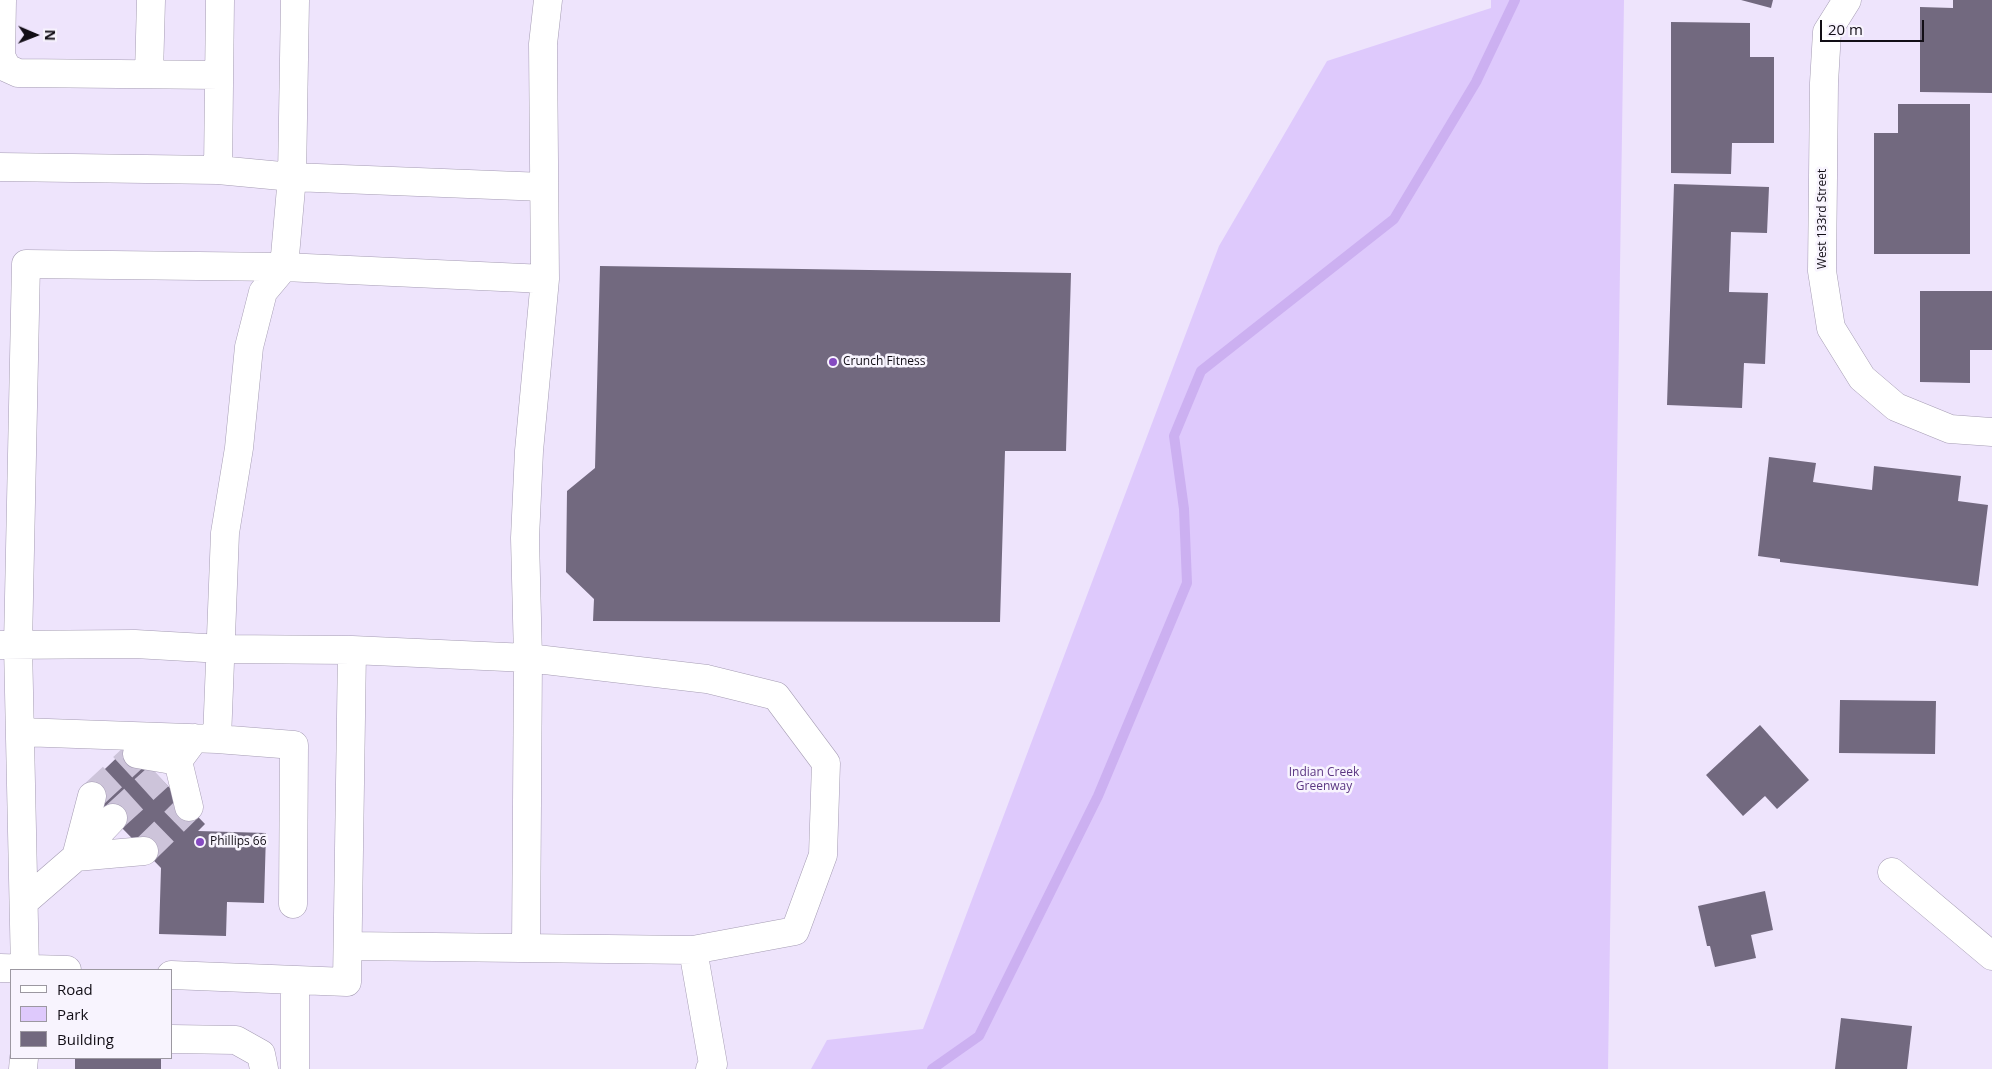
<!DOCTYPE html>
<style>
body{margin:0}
#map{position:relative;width:1992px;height:1069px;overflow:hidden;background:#eee4fc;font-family:"Open Sans",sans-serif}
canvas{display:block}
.legend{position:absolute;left:10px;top:969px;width:162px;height:90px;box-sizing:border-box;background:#f8f4fe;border:1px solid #9c98a1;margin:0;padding:6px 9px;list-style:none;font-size:15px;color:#120e16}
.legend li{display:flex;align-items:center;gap:10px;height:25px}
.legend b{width:25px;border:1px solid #9c98a1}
.north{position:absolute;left:10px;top:10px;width:50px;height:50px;-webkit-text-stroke:4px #f8f4fe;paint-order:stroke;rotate:91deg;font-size:14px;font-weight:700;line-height:20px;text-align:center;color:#120e16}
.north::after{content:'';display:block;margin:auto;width:18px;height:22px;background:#120e16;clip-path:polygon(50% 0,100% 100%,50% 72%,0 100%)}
.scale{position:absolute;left:1820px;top:20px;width:104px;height:22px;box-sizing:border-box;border:2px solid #120e16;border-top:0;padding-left:6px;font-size:15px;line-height:18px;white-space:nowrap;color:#120e16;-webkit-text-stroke:4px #f8f4fe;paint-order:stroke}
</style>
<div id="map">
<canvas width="1992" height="1069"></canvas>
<ul class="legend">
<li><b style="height:6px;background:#fff"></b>Road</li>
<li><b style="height:14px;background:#dec9fc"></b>Park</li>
<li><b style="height:14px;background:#72697f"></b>Building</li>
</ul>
<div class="north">N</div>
<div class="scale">20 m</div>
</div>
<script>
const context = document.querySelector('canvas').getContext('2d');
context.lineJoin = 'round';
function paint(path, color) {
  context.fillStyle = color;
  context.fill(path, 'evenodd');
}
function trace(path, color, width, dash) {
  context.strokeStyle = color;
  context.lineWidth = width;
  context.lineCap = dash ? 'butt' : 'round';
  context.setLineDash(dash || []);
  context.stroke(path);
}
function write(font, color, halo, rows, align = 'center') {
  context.font = font + ' "Open Sans",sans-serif';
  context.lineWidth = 5;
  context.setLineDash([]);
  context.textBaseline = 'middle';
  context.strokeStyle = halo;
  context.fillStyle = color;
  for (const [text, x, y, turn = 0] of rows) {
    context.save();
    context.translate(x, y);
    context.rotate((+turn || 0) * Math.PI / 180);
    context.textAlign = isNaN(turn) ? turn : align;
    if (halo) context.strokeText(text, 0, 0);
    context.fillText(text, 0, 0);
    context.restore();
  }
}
paint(new Path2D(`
 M1491 0H1624L1608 1069H811L827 1040 923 1029 1219 246 1327 61 1491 8Z`), '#dec9fc');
trace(new Path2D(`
 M932 1069 979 1036 1098 796 1187 583 1184 509 1174 436 1201 371 1394 219 1476 82 1515 0`), '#ccb0f1', 10);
paint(new Path2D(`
 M1741 0H1773L1771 8Z
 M1953 0H1992V93L1920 92V7L1953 8Z
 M1671 22 1750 23V57H1774V143H1732L1731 174 1671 173Z
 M1898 104H1970V254H1874V133H1898Z
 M1674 184 1769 187 1767 233 1731 232 1729 292 1768 293 1765 364 1744 363 1742 408 1667 405Z
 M600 266 1071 273 1066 451H1005L1000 622 593 621 594 599 566 572 567 491 595 468Z
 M1920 291H1992V350H1970V383L1920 382Z
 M1769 457 1816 463 1813 482 1872 490 1874 466 1961 476 1958 501 1988 505 1978 586 1780 562V559L1758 556Z
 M1840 700 1936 701 1935 754 1839 753Z
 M1760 725 1809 780 1777 809 1765 796 1743 816 1706 775Z
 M129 746 205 824 198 831 266 833 264 903 227 902 226 936 159 934 161 868 84 789Z
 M1765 891 1773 930 1751 935 1756 958 1715 967 1710 946H1707L1698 906Z
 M1841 1018 1912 1026 1907 1069H1835Z
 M75 1058H161V1069H75Z`), '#72697f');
trace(new Path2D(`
 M92 796 137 754
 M113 818 159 776
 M144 851 189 807`), '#cdc4da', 28, [28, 14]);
const minor = new Path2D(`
 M2 0 1 56 7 68 18 73 219 75
 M295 0 292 177 284 267 545 279
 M1847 0 1827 32 1824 83 1822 271 1831 328 1862 378 1896 407 1950 429 1992 432
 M149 74 151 0
 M0 167 218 170 292 177 544 187
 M218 170 220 0
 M0 645 135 644 222 649 352 650 528 658 525 538 529 451 545 279 543 44 548 0
 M20 732 217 739 294 745 293 904
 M217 739 225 533 239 448 249 347 263 292 284 267
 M137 754 178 761
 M189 807 178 761 195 738
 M77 856 113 818
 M76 857 92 796
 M1892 872 1992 956
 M24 902 76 857 144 851
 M348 946 693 950 713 1064 710 1069
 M526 948 528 658 707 679 776 696 826 763 823 855 795 931 693 950
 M0 968 67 970
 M25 970 18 645 26 264 284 267
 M171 975 347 982 352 650
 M295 981V1069
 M171 1039 236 1040 261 1054 264 1069
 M23 1069 24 1058`);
trace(minor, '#a59cb3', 29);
trace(minor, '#fff', 28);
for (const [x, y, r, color] of [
 [833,362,5,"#854ac1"],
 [200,842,5,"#854ac1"]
]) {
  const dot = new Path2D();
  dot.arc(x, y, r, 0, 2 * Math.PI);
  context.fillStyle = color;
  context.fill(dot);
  trace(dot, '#f8f4fe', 2);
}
write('12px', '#120e16', '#f8f4fe', [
 ["West 133rd Street",1823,219,-90]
]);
write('12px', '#120e16', '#f8f4fe', [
 ["Crunch Fitness",843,362],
 ["Phillips 66",210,842]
], 'left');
write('12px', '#5b3682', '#f8f4fe', [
 ["Indian Creek",1324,773],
 ["Greenway",1324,787]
]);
</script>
